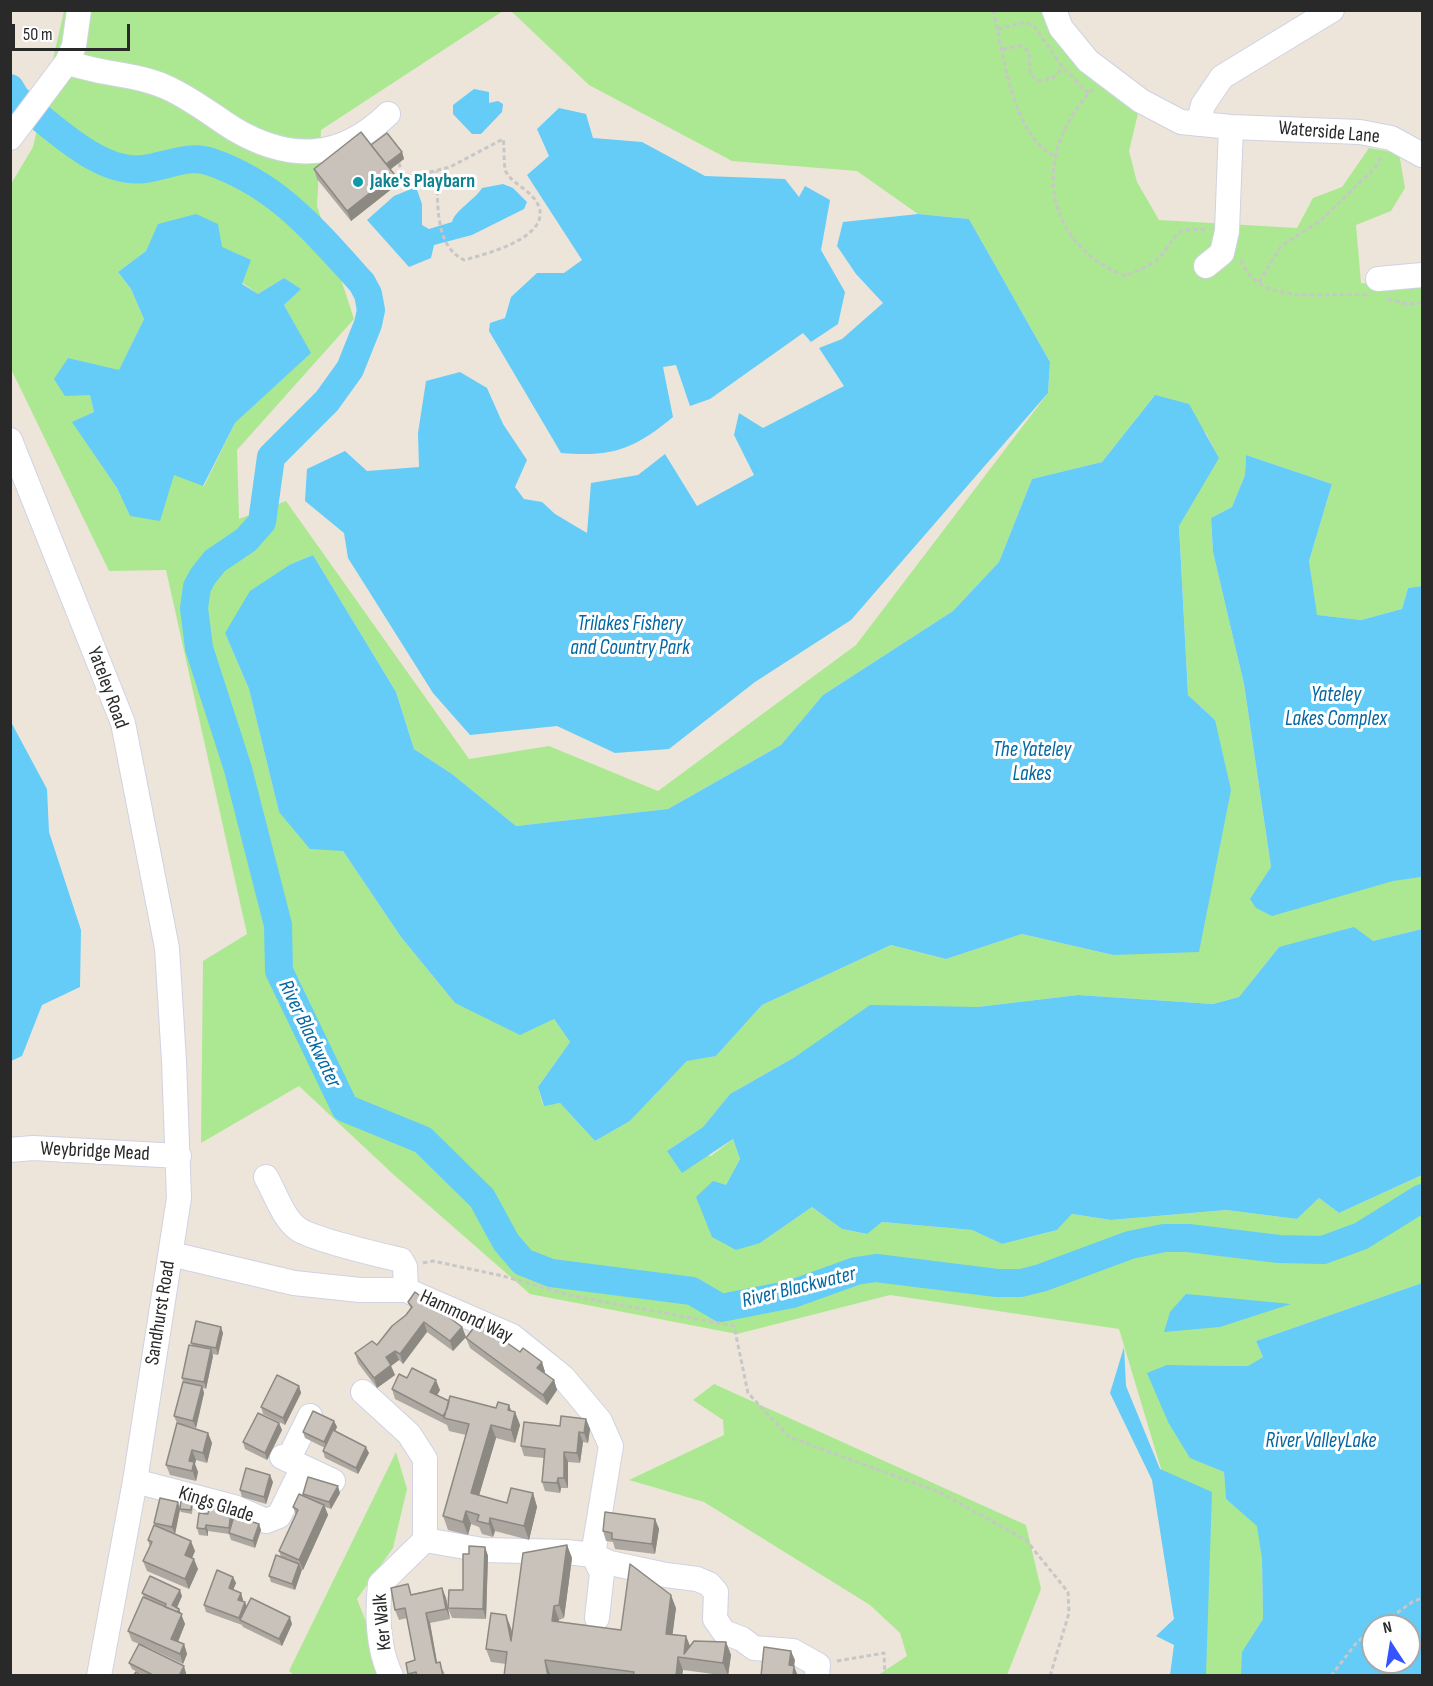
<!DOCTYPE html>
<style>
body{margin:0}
#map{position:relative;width:1433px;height:1686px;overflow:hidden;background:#ede5da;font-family:"Sofia Sans Condensed",sans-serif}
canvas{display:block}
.frame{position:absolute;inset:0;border:12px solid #292929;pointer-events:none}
.north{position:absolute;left:1361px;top:1614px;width:60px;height:60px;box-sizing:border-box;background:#fff;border:2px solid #a9a9a9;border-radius:50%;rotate:348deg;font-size:16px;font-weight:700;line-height:24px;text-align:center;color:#292929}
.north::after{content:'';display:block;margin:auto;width:21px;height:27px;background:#3553ff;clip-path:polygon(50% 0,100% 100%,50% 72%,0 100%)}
.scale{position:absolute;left:12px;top:24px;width:118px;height:27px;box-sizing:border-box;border:3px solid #292929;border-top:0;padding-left:8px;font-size:18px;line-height:21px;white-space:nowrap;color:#292929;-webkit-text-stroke:4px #fff;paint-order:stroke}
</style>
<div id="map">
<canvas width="1433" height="1686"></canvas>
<div class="frame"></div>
<div class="north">N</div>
<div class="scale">50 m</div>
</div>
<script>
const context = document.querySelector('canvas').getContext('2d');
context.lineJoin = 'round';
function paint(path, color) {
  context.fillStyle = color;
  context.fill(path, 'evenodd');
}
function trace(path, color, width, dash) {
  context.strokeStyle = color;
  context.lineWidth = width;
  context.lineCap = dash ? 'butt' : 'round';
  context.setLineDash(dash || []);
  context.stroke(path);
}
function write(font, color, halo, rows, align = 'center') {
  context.font = font + ' "Sofia Sans Condensed",sans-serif';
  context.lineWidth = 6;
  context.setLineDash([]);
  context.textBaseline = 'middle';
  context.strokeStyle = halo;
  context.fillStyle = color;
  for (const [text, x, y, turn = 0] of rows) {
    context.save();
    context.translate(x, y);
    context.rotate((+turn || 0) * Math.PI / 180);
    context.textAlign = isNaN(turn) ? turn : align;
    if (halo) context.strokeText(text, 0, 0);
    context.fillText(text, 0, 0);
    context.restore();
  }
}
paint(new Path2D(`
 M64 11H503L321 130 317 206 354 319 237 450 239 519 286 501 469 759 549 746 658 791 856 645 1048 393 1050 362 969 219 918 214 857 171 732 161 589 85 511 11H1054L1141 101 1129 151 1137 182 1159 220 1297 228 1313 198 1342 187 1369 148 1399 153 1405 188 1391 211 1356 225 1361 283 1395 286 1422 284V586L1408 588 1402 609 1361 620 1316 615 1309 561 1332 484 1246 455 1245 475 1232 507 1211 518 1213 552 1244 684 1271 867 1251 899 1422 877V929L1373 941 1279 947 1239 997 1213 1004 1078 995 977 1007 795 1057 730 1094 703 1127 667 1151 711 1156 733 1139 740 1159 726 1185 760 1243 812 1207 842 1229 866 1234 882 1222 972 1230 1002 1244 1057 1230 1072 1214 1111 1220 1226 1210 1297 1219 1319 1198 1339 1213 1422 1175V1283L1256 1341 1263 1357 1249 1366 1167 1365 1169 1424 1190 1457 1224 1472 1226 1499 1258 1526 1262 1559 1263 1619 1243 1652 1260 1675H1173L1180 1532 1119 1329 890 1295 737 1334 530 1294 394 1175 299 1086 201 1143 203 961 247 934 166 570 109 571 11 369V184L33 147ZM159 224 258 294 284 278 300 289 284 305 310 353 235 423 204 486 174 474 130 516 117 488 73 422 94 412 90 395 68 358 119 371 144 319 131 289 118 272 146 251ZM1154 396 1206 433 1218 457 1179 525 1188 695 1215 720 1113 955 1022 934 946 959 891 945 762 1005 716 1056 688 1060 630 1121 595 1141 560 1103 543 1105 538 1087 570 1042 554 1019 455 1003 401 937 343 851 279 812 249 689 225 633 291 564 313 555 396 692 414 749 452 774 516 826 668 809 781 745 823 695 953 611 999 562 1032 479 1102 462Z
 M714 1384 1026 1525 1041 1589 1007 1675H878L907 1656 900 1633 870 1605 704 1502 629 1480 724 1435 723 1420 693 1400Z
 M396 1452 407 1489 393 1548 357 1599 387 1675 295 1676 289 1671Z`), '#ace892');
paint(new Path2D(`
 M474 89 489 92V103L498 101 503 104 502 112 481 134H472L453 114V105Z
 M559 108 586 114 593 138 642 142 705 176 785 179 799 197 805 186 830 200 821 250 845 292 838 324 811 342 803 333 710 399 690 406 676 365 663 367 673 417C633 450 613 457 561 453L489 331 490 323 505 318 511 297 537 273H564L582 260 527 175 549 156 537 129Z
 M503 184 513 188 527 202 524 209 472 235 434 245 431 258 409 267 367 220 394 196 416 187 422 204V225L429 229 452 222C456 209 475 200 482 188Z
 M196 214 218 224 222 247 251 260 242 284 258 294 284 278 301 289 284 305 311 353 235 423 203 486 174 475 160 521 130 516 117 488 72 422 94 412 90 395 65 396 54 379 68 358 119 370 144 319 131 289 118 272 146 251 158 224Z
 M918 214 969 219 1050 362 1048 393 851 620 755 682 669 749 615 753 557 726 470 735 433 693 348 558 344 533 305 501 307 469 345 451 367 471 419 467 418 433 426 381 460 372 487 388 503 424 527 460 515 487 524 499 542 502 555 514 587 533 591 483 638 475 665 454 697 506 754 475 734 435 739 413 763 428 844 386 819 348 842 339 883 303 856 274 837 246 843 222Z
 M1155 395 1189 404 1219 458 1179 526 1188 695 1215 720 1231 790 1199 952 1113 955 1022 934 946 959 891 945 762 1005 716 1056 687 1061 630 1121 595 1141 560 1103 544 1106 538 1087 570 1042 554 1019 520 1035 455 1003 401 937 343 851 310 849 279 812 249 689 225 633 250 591 291 564 313 555 396 692 414 749 452 774 516 826 668 809 781 745 823 695 953 611 999 562 1032 479 1102 462Z
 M1246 455 1332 484 1309 561 1317 615 1361 620 1402 609 1408 588 1422 586V877L1393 881 1272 916 1256 908 1250 899 1271 867 1244 684 1213 552 1211 518 1232 507 1245 475Z
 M11 722 47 789 49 832 81 930 80 987 42 1005 22 1056 11 1061Z
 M1354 927 1373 941 1422 929V1175L1339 1213 1319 1198 1297 1219 1226 1210 1111 1220 1072 1214 1057 1230 1002 1244 972 1230 882 1222 867 1234 842 1229 812 1207 760 1243 736 1250 712 1237 696 1197 713 1181 726 1185 740 1159 733 1139 682 1173 667 1151 703 1127 730 1094 795 1057 870 1005 977 1007 1078 995 1213 1004 1239 997 1279 947Z
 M1422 1283V1675H1241L1242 1652 1263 1619 1262 1559 1257 1526 1226 1499 1224 1472 1190 1458 1169 1424 1147 1373 1167 1365 1248 1366 1263 1357 1256 1341ZM1373 1626H1409V1662H1373Z
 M1186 1294 1291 1304 1220 1327 1164 1332 1170 1312Z
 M1124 1347 1126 1386 1160 1469 1212 1492 1206 1675H1170L1174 1645 1156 1636 1174 1619 1152 1480 1110 1393Z`), '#65cbf7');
trace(new Path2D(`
 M10 88 16 98C50 124 99 175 144 169 167 166 189 154 211 162 278 185 316 232 362 283L368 294 371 310 368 324 350 369 327 401 271 457 262 522 246 540 215 561 203 576 197 587 194 608 199 648 238 769 278 925 279 971 345 1108 423 1140 482 1198 506 1242 523 1262 551 1273 692 1291 721 1308 792 1294 856 1271 876 1268 997 1283H1021L1041 1278 1130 1245 1164 1238H1188L1279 1249 1323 1250 1361 1236 1422 1198`), '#65cbf7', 28);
const minor = new Path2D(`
 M1054 10 1061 28 1088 61 1141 101 1181 122 1231 127 1360 132 1391 138 1422 155
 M67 62C100 75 136 73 168 88 192 99 212 115 234 129 290 162 341 160 388 114
 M1198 124 1203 105 1222 77 1332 10
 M10 138 67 62 74 46 79 10
 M1206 266 1222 253 1227 231 1231 127
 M1378 279 1422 275
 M10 440 123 723 167 948 174 1061 179 1198 135 1481 99 1676
 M10 1150 33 1148 179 1156
 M266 1177C275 1193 283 1218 298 1229 314 1240 380 1255 401 1260L405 1267 406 1290
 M171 1254 294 1283 360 1290H406L512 1336 563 1377 600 1421 611 1446 593 1555 602 1573 597 1618
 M363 1392 409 1434 425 1459V1540
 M282 1457 333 1481
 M288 1460 310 1416
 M135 1481 234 1507 266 1521 279 1516 303 1467
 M391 1676C378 1649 377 1613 380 1584L425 1540 483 1550 567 1552 593 1555 610 1563 666 1575 697 1579 709 1584 716 1592 715 1619 724 1632 742 1639 754 1648 793 1651 818 1665 817 1676`);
trace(minor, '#cfd2e4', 26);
trace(new Path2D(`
 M993 10C1004 54 1011 133 1054 156
 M998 29 1025 22 1034 26 1061 65 1088 93
 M1003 49 1020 46 1025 48 1029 53 1030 74 1038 81 1053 78 1063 68
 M1093 89C1032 152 1040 242 1125 276 1135 271 1151 266 1159 258 1180 235 1170 227 1208 230
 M399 163 403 178 411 181 419 175 450 167 503 139C505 148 503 164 506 172 512 183 529 190 536 201 558 236 486 254 464 260 433 245 439 201 436 171
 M1241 260C1260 309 1328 291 1367 295
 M1259 282 1281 246 1320 221 1375 168 1381 157
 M1388 299 1407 304 1422 303
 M423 1263 433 1261 503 1276 573 1296 734 1326 748 1393 789 1437 939 1492 1026 1540 1068 1592 1069 1613 1050 1676
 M1379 1626 1412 1602 1422 1598
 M837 1661 884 1653 885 1676
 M1331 1676 1357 1642 1373 1630`), '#c7c7c7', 3, [4.5, 3]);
trace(minor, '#fff', 24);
paint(new Path2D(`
 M371 145 402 152 404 159 391 169 394 174 398 184 351 221 317 179 314 169Z
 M408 1302 462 1327 466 1337 453 1351 427 1332 403 1364 399 1360 391 1366 395 1375 377 1388 358 1363 355 1353 377 1345 406 1315 411 1309Z
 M223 1333 218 1355 212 1354 213 1356 206 1389 203 1388 204 1393 196 1428 180 1424 208 1433 212 1443 207 1463 196 1460 195 1464 198 1472 196 1481 170 1475 166 1465 177 1423 174 1416 183 1382 182 1378 192 1345 191 1343Z
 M466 1338 520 1352 542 1362 545 1372 544 1373 554 1380 557 1390 547 1405 470 1348Z
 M407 1378 440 1390 437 1395 449 1401 496 1408 509 1405 511 1411 515 1412 520 1425 515 1443 496 1438 479 1495 507 1503 533 1493 537 1507 529 1540 495 1531 493 1537 482 1534 479 1527 471 1524 468 1535 448 1530 443 1516 466 1435 449 1431 447 1425 395 1399 392 1389Z
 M299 1386 301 1393 285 1425 263 1414 261 1407Z
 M586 1419 590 1429 588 1443 583 1442 580 1463 568 1462V1488H561L560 1493 545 1491 542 1482 544 1458 524 1456 521 1446 560 1426Z
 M334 1421 337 1427 335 1431 369 1453 358 1474 325 1458 323 1451 325 1448 305 1438 303 1432Z
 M279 1423 282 1430 267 1460 245 1449 243 1442Z
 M273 1482 266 1504 242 1497 240 1490Z
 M340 1493 331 1509 325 1507 328 1515 303 1570 301 1569 295 1590 271 1582 269 1576 281 1557 279 1551 296 1515 293 1507 303 1495V1494Z
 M192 1502 193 1505 192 1514 181 1512 180 1510 175 1534 195 1551 192 1558 198 1569 189 1589 147 1571 143 1561 150 1547 148 1540 155 1526 154 1523Z
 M208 1514 233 1518 259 1524 261 1530 255 1548 231 1540 229 1534 208 1531V1536L199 1535 197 1528Z
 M655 1519 659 1529 655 1554 615 1549 613 1542 606 1541 603 1531Z
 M567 1545 572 1558 564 1618 559 1620 558 1622 621 1630 676 1608 672 1634 686 1636 690 1646 726 1642 731 1655 728 1676 683 1670 682 1676H565L550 1674V1676H504L506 1664 491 1662 486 1649 511 1628 512 1634Z
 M485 1547 488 1556 486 1619 452 1618 448 1608 463 1590Z
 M233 1577 236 1583 233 1590 241 1593 243 1600 242 1601 247 1606 292 1624 282 1646 243 1627 242 1625 206 1612 204 1605Z
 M442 1588 446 1598 450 1619 430 1623 437 1663 444 1672 445 1676H408V1674L415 1660 407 1618 399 1620 395 1610 412 1594Z
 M142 1593 182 1596 177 1607 179 1609 185 1624 178 1642 184 1644 187 1654 183 1664 145 1646 186 1673 185 1676H144L132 1669 129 1663 139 1644 132 1641 128 1631 144 1597Z`), '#aca7a0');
paint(new Path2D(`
 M402 152 404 159 388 171 386 165Z
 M394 174 398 184 351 221 347 211Z
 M424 1322 427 1332 403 1364 400 1354Z
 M221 1327 223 1333 218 1355 216 1348Z
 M462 1327 466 1337 453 1351 450 1341Z
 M211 1349 213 1356 206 1389 204 1382Z
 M395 1351 399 1360 391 1366 395 1375 377 1388 374 1378 386 1357Z
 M542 1362 545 1372 541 1378 537 1368Z
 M436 1380 440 1390 434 1401 430 1392Z
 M554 1380 557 1390 547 1405 543 1395Z
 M202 1386 204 1393 196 1428 193 1421Z
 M299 1386 301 1393 285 1425 283 1418Z
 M509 1405 514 1418 515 1412 520 1425 515 1443 511 1430 508 1410Z
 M586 1419 590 1429 588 1443 584 1433Z
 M334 1421 337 1427 327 1448 324 1442Z
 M279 1423 282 1430 267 1460 265 1453Z
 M491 1425 496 1438 476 1506 471 1493Z
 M579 1432 583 1442 580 1463 577 1453Z
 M208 1433 212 1443 207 1463 203 1453Z
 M366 1447 369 1453 358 1474 356 1468Z
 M192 1450 196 1460 195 1464 198 1472 196 1481 189 1461Z
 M564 1452 568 1462V1488L564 1478Z
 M270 1475 273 1482 266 1504 264 1497Z
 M558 1478 561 1488 560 1493 557 1483Z
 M338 1486 340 1493 331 1509 329 1502Z
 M533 1493 537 1507 529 1540 524 1526Z
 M178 1502 180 1509 175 1534 172 1527Z
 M324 1505 328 1515 303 1570 299 1560Z
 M231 1511 234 1518 231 1534 229 1528Z
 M466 1511 471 1524 468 1535 463 1522Z
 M490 1518 495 1531 493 1537 489 1524Z
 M655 1519 659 1529 655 1554 652 1544Z
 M259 1524 261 1530 255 1548 253 1541Z
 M206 1525 208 1531V1536L205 1529Z
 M191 1541 195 1551 189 1565 185 1555Z
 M567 1545 572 1558 564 1618 559 1605Z
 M485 1547 488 1556 486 1619 483 1609Z
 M194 1559 198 1569 189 1589 185 1579Z
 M299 1564 302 1570 295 1590 292 1584Z
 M233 1577 236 1583 231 1595 229 1588Z
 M442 1588 446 1598 450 1619 446 1609Z
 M180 1590 182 1596 175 1612 172 1605Z
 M241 1593 243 1600 241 1606 238 1600Z
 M671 1595 676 1608 671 1647 666 1634Z
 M245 1602 248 1609 240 1620 242 1625 239 1618Z
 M554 1606 559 1620 557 1634 552 1621Z
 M179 1609 185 1624 175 1649 171 1639 177 1614Z
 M426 1613 430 1623 439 1673 436 1663Z
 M506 1615 511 1628 516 1654 511 1641Z
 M290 1617 292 1624 282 1646 279 1639Z
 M686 1636 691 1649 684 1654Z
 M726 1642 731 1655 728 1676 723 1663Z
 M184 1644 187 1654 183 1664 180 1654Z
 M791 1651 795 1660 793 1675 789 1665Z
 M678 1657 683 1670 682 1676H676Z
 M545 1660 550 1674V1676H548Z
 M184 1666 186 1673 185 1676H179Z
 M794 1666 798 1676H793Z`), '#8c8882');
const building = new Path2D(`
 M361 132 394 174 347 211 314 169Z
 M387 133 402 152 386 164 371 145Z
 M415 1292 462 1327 450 1341 424 1322 400 1354 395 1351 386 1357 391 1365 374 1378 355 1353 372 1341 377 1345 392 1326 406 1315 412 1307 408 1302Z
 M196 1321 221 1327 216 1348 191 1343Z
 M478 1322 520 1352 523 1348 542 1362 537 1368 554 1380 543 1395 466 1338Z
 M189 1345 211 1349 204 1382 182 1378Z
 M412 1368 436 1380 430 1392 449 1401 447 1409 443 1416 392 1389 399 1374 407 1378Z
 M277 1375 299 1386 283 1418 261 1407Z
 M183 1382 202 1386 193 1421 174 1416Z
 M450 1396 496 1408 498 1402 509 1405 508 1410 515 1412 511 1430 491 1425 471 1493 507 1503 511 1488 533 1493 524 1526 490 1518 489 1524 477 1521 479 1515 466 1511 463 1522 443 1516 469 1424 444 1418Z
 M313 1411 334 1421 324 1442 303 1432Z
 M258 1413 279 1423 265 1453 243 1442Z
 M561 1416 586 1419 584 1433 579 1432 577 1453 564 1452V1478H558L557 1483 542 1482 545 1449 521 1446 524 1422 560 1426Z
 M177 1423 208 1433 203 1453 192 1450 189 1461 194 1462 192 1471 166 1465Z
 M333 1430 366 1447 356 1468 323 1451Z
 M246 1468 270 1475 264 1497 240 1490Z
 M308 1477 338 1486 329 1502 303 1494Z
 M299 1494 324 1505 299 1560 279 1551 298 1510 293 1507Z
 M160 1498 178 1502 172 1527 154 1523Z
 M181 1500 192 1502 191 1510 180 1509Z
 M209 1508 231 1511 229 1528 206 1525 205 1529 197 1528 199 1513 208 1514Z
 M605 1512 655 1519 652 1544 612 1539V1533L603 1531Z
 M234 1516 259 1524 253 1541 229 1533Z
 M154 1525 191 1541 185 1555 194 1559 185 1579 143 1561 152 1542 148 1540Z
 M567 1545 559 1605 554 1606 552 1621 621 1630 630 1564 671 1595 666 1634 686 1636 684 1654 694 1641 726 1642 723 1663 678 1657 676 1676H633L634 1672 545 1660 548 1676H504L507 1652 486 1649 491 1613 506 1615 511 1641 523 1553Z
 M469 1546 485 1547 483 1609 448 1608 449 1590H463V1554H469Z
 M276 1555 299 1564 292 1584 269 1576Z
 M217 1570 233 1577 229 1588 241 1593 238 1600 245 1602 239 1618 204 1605Z
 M150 1576 180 1590 172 1605 179 1609 178 1612 165 1607 166 1604 142 1593Z
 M408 1584 411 1595 442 1588 446 1609 426 1613 436 1663 440 1662 443 1676H417L416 1672 408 1674 406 1663 415 1660 405 1608 395 1610 391 1588Z
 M143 1597 182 1614 171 1639 184 1644 180 1654 128 1631Z
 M251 1598 290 1617 279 1639 240 1620Z
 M139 1644 184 1666 179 1676H155L129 1663Z
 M764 1647 791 1651 789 1665 794 1666 793 1676H761Z
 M136 1672 142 1676H133Z`);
paint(building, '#c8c2ba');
trace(building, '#8c8882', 1.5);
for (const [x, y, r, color] of [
 [358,182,6,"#0f9aa8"]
]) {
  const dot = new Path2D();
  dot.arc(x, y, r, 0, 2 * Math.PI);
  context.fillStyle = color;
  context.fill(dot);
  trace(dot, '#fff', 2);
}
write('20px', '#292929', '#fff', [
 ["Waterside Lane",1329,133,5],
 ["Yateley Road",107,688,70],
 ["Weybridge Mead",95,1152,3],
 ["Sandhurst Road",161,1313,-81],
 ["Hammond Way",466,1317,25],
 ["Kings Glade",216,1505,18],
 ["Ker Walk",383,1622,-95]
]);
write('bold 20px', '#0d838f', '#fff', [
 ["Jake's Playbarn",370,182]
], 'left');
write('italic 21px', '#0367a3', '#fff', [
 ["Trilakes Fishery",630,625],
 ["and Country Park",630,649],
 ["Yateley",1336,696],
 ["Lakes Complex",1336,720],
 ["The Yateley",1032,751],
 ["Lakes",1032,775],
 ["River Blackwater",309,1034,64],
 ["River Blackwater",799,1288,-14],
 ["River ValleyLake",1321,1442]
]);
</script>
